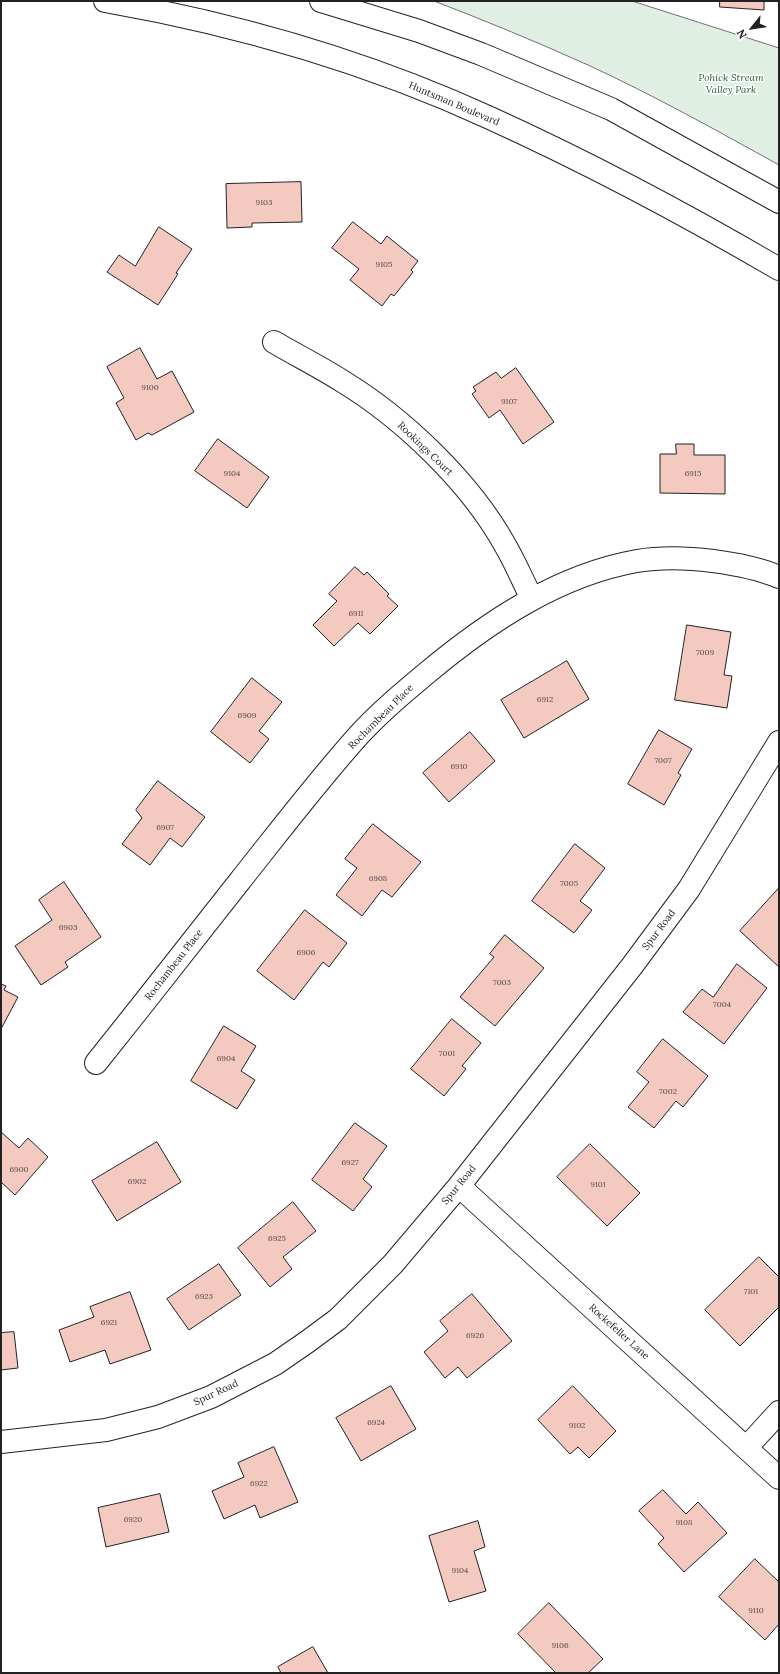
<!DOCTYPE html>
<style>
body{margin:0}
#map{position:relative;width:780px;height:1674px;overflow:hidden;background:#fff;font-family:Lora,serif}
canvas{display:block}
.frame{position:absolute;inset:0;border:2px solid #222;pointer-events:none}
.north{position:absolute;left:732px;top:8px;width:40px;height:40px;-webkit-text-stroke:3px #fff;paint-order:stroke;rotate:240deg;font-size:11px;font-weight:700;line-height:16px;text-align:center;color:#222}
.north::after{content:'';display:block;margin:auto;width:14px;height:18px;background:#222;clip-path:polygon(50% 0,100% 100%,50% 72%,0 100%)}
</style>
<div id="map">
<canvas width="780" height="1674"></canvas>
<div class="frame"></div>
<div class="north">N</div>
</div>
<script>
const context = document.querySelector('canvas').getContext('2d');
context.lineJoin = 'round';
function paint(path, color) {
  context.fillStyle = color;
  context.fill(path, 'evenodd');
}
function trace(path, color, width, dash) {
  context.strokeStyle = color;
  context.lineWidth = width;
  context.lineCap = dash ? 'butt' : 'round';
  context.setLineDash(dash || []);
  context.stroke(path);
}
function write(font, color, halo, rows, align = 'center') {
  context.font = font + ' Lora,serif';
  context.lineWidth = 3;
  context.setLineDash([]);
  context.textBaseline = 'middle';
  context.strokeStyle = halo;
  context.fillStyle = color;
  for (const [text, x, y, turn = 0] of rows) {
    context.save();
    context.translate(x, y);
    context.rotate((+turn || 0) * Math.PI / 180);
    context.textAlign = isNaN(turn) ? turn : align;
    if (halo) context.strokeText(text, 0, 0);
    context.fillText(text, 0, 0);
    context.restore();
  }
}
const green = new Path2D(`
 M434 1H632L779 48V165C716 130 653 95 588 65 537 42 486 21 434 1Z`);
paint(green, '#e0efe3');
trace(green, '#6f6f6f', 1);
const building = new Path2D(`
 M720 1H764V10L720 7Z
 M301 182 302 222 252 223V227L227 228 226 184Z
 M353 222 381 244 387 236 418 261 411 270 413 272 394 296 391 294 382 306 350 280 359 269 332 248Z
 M159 227 192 249 176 273 178 274 158 305 107 272 119 255 135 266Z
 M140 348 157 379 172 371 194 412 152 435 148 433 136 440 116 403 124 398 107 367Z
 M516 368 554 422 523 444 500 410 489 418 472 394 476 391 473 387 496 372 501 378Z
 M218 439 269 477 247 508 195 471Z
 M676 444H694V455H725V494L660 493V454H676Z
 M355 567 364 575 367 572 389 594 387 596 398 606 370 634 358 623 334 646 313 625 337 601 329 594Z
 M687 625 731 632 724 675 732 676 727 708 675 700Z
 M567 661 589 699 524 738 501 700Z
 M252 678 282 702 259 731 269 739 250 763 211 732Z
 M659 730 692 749 678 773 681 775 664 805 628 784Z
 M470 732 495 761 449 802 423 773Z
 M158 781 205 817 182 847 170 838 150 865 122 844 142 818 136 810Z
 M373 824 421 862 392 897 382 890 362 916 336 895 357 868 345 859Z
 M575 844 605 868 580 901 592 910 574 933 532 901Z
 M64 882 101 937 65 962 68 967 41 985 15 946 52 920 39 900Z
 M779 888V967L740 931Z
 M305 910 347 943 329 967 323 962 294 1000 257 971Z
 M505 935 544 968 495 1026 460 997 494 957 490 954Z
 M737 964 767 988 724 1044 683 1012 702 989 713 997Z
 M1 984 6 986 4 990 18 997 1 1029Z
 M452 1019 481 1043 462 1066 466 1069 444 1096 411 1069Z
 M224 1026 256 1046 241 1071 255 1080 237 1109 191 1081Z
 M663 1039 708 1076 683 1107 676 1101 654 1128 628 1107 649 1082 637 1072Z
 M355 1123 387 1146 363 1179 372 1187 353 1211 312 1180Z
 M1 1132 19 1148 28 1138 48 1157 15 1195 1 1182Z
 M157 1142 181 1182 117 1221 92 1181Z
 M590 1144 640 1193 607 1226 557 1177Z
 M293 1202 316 1231 283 1257 292 1269 270 1287 238 1248Z
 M759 1257 779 1277V1307L740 1346 705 1310Z
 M219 1264 241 1295 189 1330 167 1299Z
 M130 1292 151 1350 110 1364 105 1350 70 1362 59 1330 94 1317 90 1307Z
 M472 1294 512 1341 467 1378 458 1367 445 1378 424 1352 448 1331 440 1321Z
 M14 1332 18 1368 1 1370V1333Z
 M391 1386 416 1429 361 1461 336 1418Z
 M573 1386 616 1431 589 1458 578 1447 570 1454 538 1420Z
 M274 1447 298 1502 260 1518 255 1505 224 1519 212 1491 244 1477 238 1463Z
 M663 1490 686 1514 698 1502 727 1533 684 1572 658 1544 664 1538 639 1511Z
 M160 1494 169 1532 106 1547 98 1508Z
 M478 1521 485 1547 474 1551 486 1591 449 1602 429 1536Z
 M755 1559 779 1582V1624L765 1640 719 1597Z
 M549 1603 603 1659 588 1673H556L518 1634Z
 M313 1647 328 1673H281L278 1667Z`);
paint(building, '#f3c9c0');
trace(building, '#222', 1);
const street = new Path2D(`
 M274 342C296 355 320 367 342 381 403 418 470 482 505 545 515 562 523 581 532 599
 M96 1063C144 1003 191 943 239 882 278 833 316 783 358 736 380 712 404 692 428 672 488 622 558 575 637 561 661 557 689 558 713 561 736 564 758 568 779 577
 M459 1186 779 1478
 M1 1442 106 1430 158 1417 211 1397 275 1364 307 1342 338 1319 393 1264 459 1186 632 966 689 889 779 742
 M747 1447 779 1412`);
const secondary = new Path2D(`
 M105 1C236 24 370 63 490 118 589 163 685 214 779 269
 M321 1 419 31 481 54 611 109 779 202`);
trace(street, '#222', 24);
trace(secondary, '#222', 24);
trace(street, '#fff', 22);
trace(secondary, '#fff', 22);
write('8px', '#564c4a', null, [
 ["9103",264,203],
 ["9105",384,265],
 ["9100",150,388],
 ["9107",509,402],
 ["9104",232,474],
 ["6915",693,474],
 ["6911",356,614],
 ["7009",705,653],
 ["6912",545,700],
 ["6909",247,716],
 ["7007",663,761],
 ["6910",459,767],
 ["6907",165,828],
 ["6908",378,879],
 ["7005",569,884],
 ["6903",68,928],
 ["6906",306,953],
 ["7003",502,983],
 ["7004",722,1005],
 ["7001",447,1054],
 ["6904",226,1059],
 ["7002",668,1092],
 ["6927",350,1163],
 ["6900",19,1170],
 ["6902",137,1182],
 ["9101",598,1185],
 ["6925",277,1239],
 ["7101",751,1292],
 ["6923",204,1297],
 ["6921",109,1323],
 ["6926",475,1336],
 ["6924",376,1423],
 ["9102",577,1426],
 ["6922",259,1484],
 ["6920",133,1520],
 ["9108",684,1523],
 ["9104",460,1571],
 ["9110",756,1611],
 ["9106",560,1646]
]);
write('italic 10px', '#2f5e38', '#fff', [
 ["Pohick Stream",731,78],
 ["Valley Park",731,90]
]);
write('10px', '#222', '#fff', [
 ["Huntsman Boulevard",454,104,23],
 ["Rookings Court",425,449,44],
 ["Rochambeau Place",381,717,-45],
 ["Spur Road",659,930,-53],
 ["Rochambeau Place",174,965,-52],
 ["Spur Road",459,1185,-51],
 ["Rockefeller Lane",619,1332,42],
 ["Spur Road",216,1393,-25]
]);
</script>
